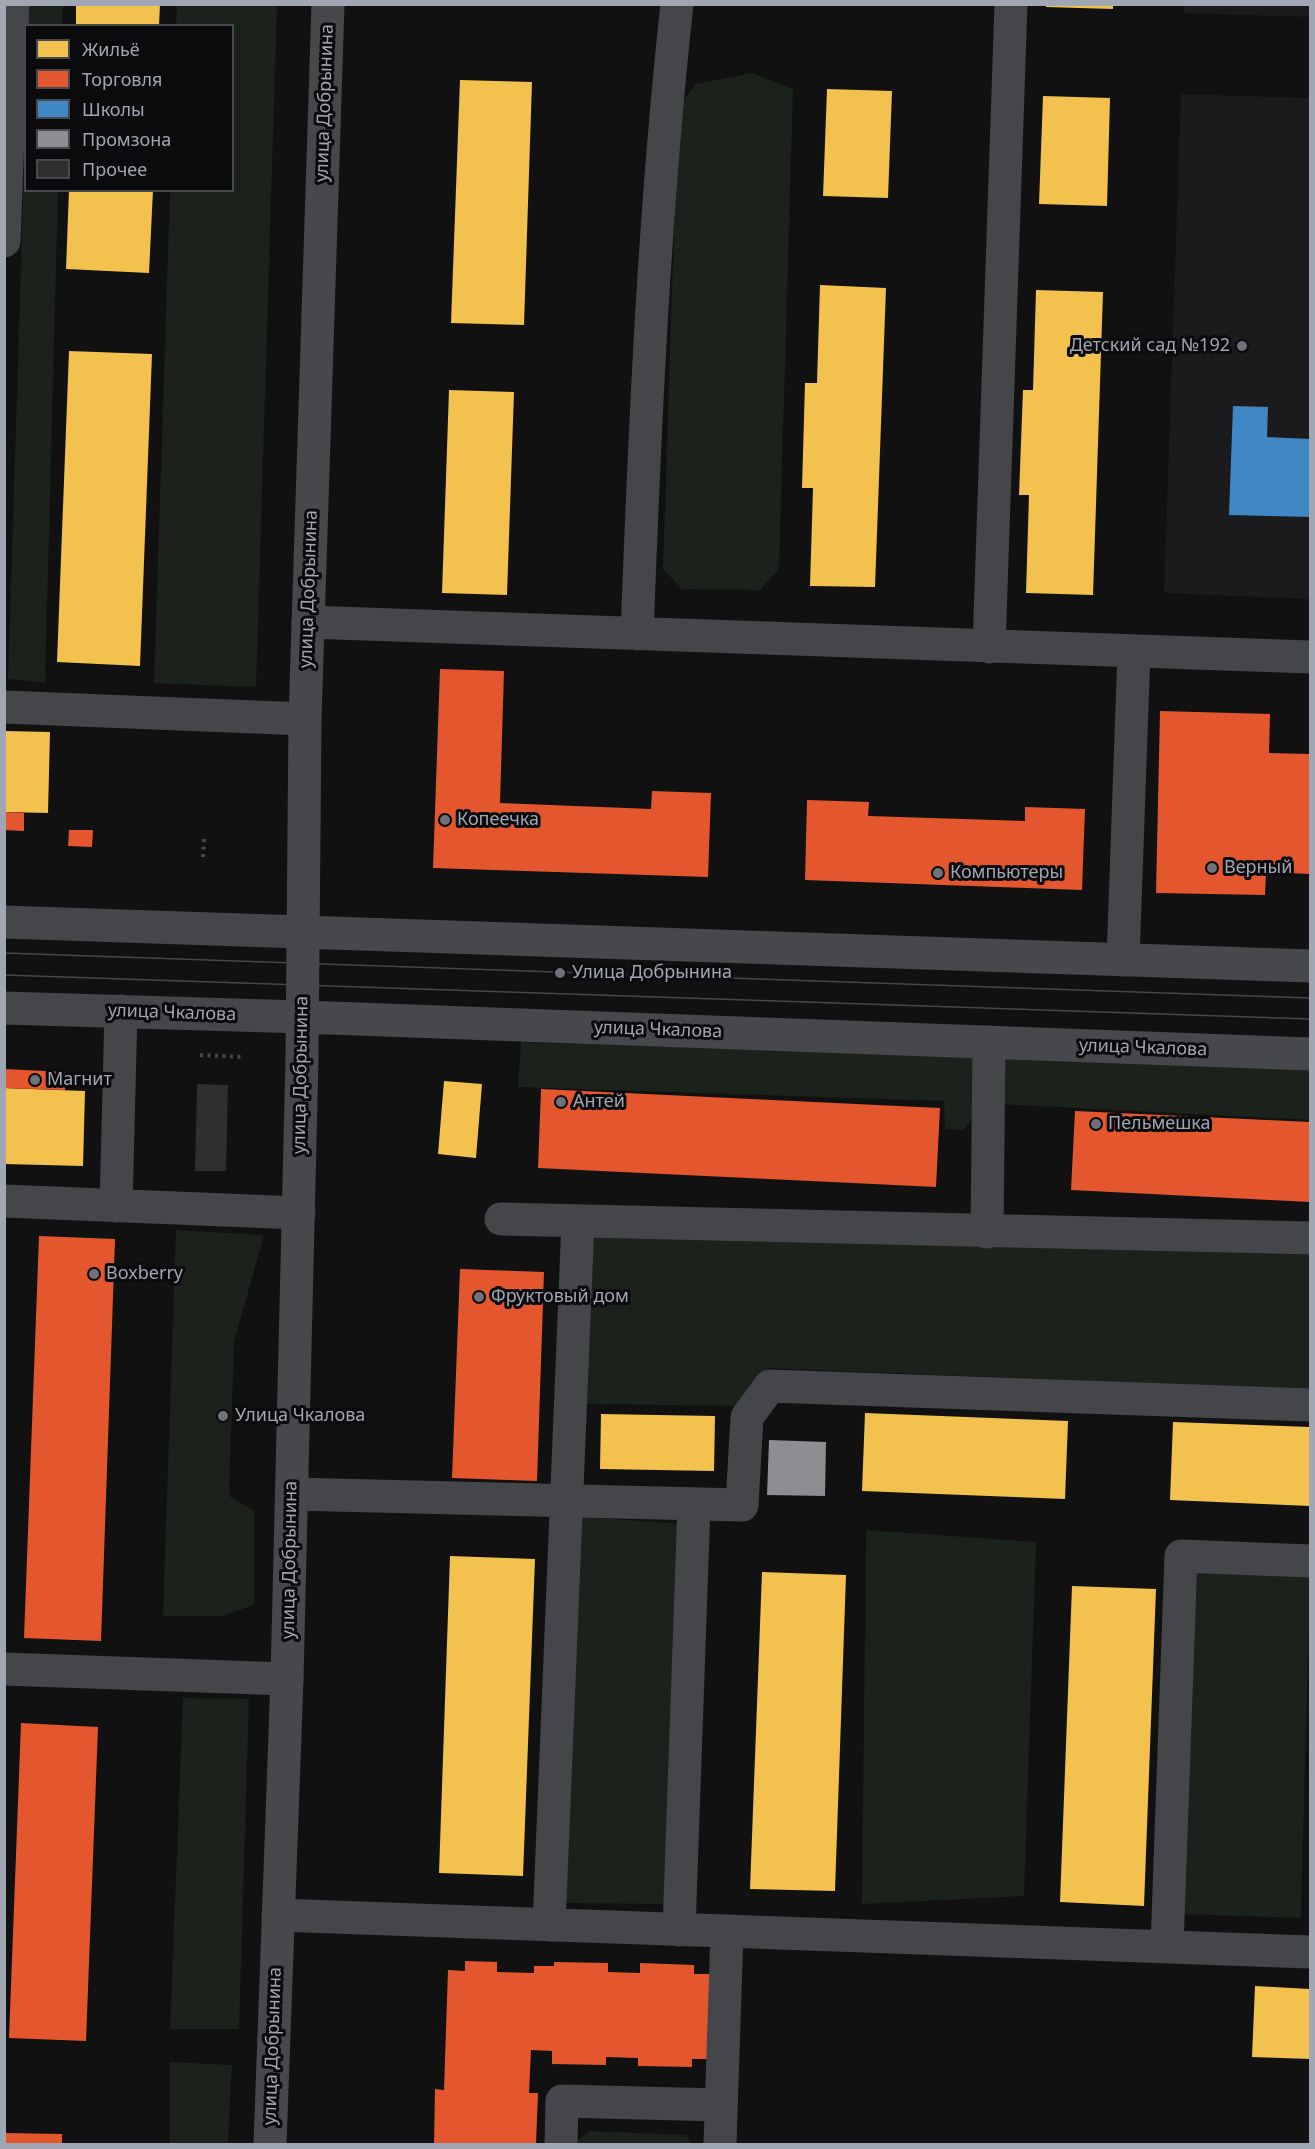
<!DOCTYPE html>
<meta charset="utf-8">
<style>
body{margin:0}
#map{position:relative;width:1315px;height:2149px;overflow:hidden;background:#111;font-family:"Noto Sans",sans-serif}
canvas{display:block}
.frame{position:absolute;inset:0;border:6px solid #a1a6b3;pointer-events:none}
.legend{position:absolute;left:24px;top:24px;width:210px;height:168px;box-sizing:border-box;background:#0b0b0d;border:2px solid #47494f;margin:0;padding:8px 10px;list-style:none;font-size:18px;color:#a1a6b3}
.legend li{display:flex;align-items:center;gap:12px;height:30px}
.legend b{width:30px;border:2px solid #47494f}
</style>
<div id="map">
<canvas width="1315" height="2149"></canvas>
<div class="frame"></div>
<ul class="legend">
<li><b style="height:16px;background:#f2c14e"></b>Жильё</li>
<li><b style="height:16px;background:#e4572e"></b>Торговля</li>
<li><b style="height:16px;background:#3f88c5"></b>Школы</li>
<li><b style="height:16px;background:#8d8d92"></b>Промзона</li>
<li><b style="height:16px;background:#2f2f30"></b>Прочее</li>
</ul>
</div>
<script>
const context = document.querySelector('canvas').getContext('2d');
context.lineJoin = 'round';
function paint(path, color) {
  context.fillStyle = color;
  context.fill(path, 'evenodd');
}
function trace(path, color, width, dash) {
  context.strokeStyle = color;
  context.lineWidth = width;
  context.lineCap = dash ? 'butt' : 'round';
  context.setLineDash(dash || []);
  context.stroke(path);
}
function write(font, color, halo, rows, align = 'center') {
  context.font = font + ' "Noto Sans",sans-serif';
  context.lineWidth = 6;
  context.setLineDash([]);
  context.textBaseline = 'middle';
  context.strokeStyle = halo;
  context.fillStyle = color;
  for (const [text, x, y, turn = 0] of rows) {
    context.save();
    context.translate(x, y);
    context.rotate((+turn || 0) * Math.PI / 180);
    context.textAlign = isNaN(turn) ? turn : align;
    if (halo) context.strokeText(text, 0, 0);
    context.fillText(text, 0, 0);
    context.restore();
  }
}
paint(new Path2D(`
 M1184 5H1310V17L1184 13Z
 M1181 94 1310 98V599L1164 593Z`), '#1b1b1d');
paint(new Path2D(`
 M30 5H63L62 25H29Z
 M177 5H277L256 687 154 683 170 191 232 190V26L176 25Z
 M752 73 793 89 779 569 760 590 682 589 663 569 678 108 696 84Z
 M25 136 26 190 58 191 45 683 8 679Z
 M521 1042 979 1057 977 1110 964 1130 945 1129 944 1101 518 1087Z
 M1000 1055 1310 1067V1120L998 1104Z
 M176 1230 264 1235 234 1342 229 1496 254 1511V1605L222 1616H163Z
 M587 1236 1310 1255V1390L768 1368 737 1406 586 1404Z
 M582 1517 683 1524 665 1904 564 1903Z
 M866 1530 1036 1542 1024 1896 862 1904Z
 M1197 1572 1310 1576 1301 1918 1179 1914Z
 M183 1698 249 1699 239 2029H170Z
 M170 2062 232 2065 228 2144H170Z
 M590 2131 686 2135 692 2144H576V2141Z`), '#1b211b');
paint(new Path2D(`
 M76 4H160L159 26H76Z
 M1046 4H1113V9L1046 7Z
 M460 80 532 82 524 325 451 323Z
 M827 89 892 91 888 198 823 196Z
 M1043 96 1110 98 1107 206 1039 204Z
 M69 190H153L149 273 66 269Z
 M820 285 886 288 875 587 810 586 813 488H802L805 383H817Z
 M1036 290 1103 292 1093 595 1026 593 1029 495H1019L1023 390H1033Z
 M69 351 152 354 140 666 57 662Z
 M449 390 514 392 507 595 442 593Z
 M5 731 50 732 48 813 5 812Z
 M444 1081 482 1084 476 1158 438 1154Z
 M4 1088 85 1091 83 1166 4 1164Z
 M865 1413 1068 1421 1065 1499 862 1491Z
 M601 1414 715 1416 714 1471 600 1469Z
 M1173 1422 1310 1427V1506L1170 1500Z
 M450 1556 535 1559 523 1876 439 1873Z
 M762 1572 846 1575 835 1891 750 1889Z
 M1072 1586 1156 1589 1144 1906 1060 1902Z
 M1255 1986 1310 1989V2059L1252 2057Z`), '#f2c14e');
paint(new Path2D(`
 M440 669 504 671 500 803 651 809 652 791 711 793 708 877 433 868Z
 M1160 711 1270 714 1269 753 1310 754V874L1266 872 1265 895 1156 893Z
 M807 800 869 802 868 816 1025 821V807L1085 809 1082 890 805 880Z
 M4 812 24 813V831L4 830Z
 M69 830H93L92 847 68 846Z
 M4 1069 66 1072 65 1090 4 1088Z
 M541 1089 940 1108 936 1187 538 1168Z
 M1075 1111 1310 1122V1202L1071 1190Z
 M39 1236 115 1239 101 1641 24 1638Z
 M460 1269 544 1272 537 1481 452 1478Z
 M21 1723 98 1727 86 2041 9 2038Z
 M465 1961 497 1962V1972L534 1973V1966H554V1962L608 1963V1972L640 1973V1963L694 1965V1974H714L711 2059H692V2067L638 2066V2058L606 2057V2065L552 2064V2051L531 2050 529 2093H538L536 2144H434L435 2089 444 2090 448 1970 465 1971Z
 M4 2133 62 2134V2144H4Z`), '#e4572e');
paint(new Path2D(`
 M1233 406 1268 407 1267 437 1310 439V517L1229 515Z`), '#3f88c5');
paint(new Path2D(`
 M769 1440 826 1442 825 1496 767 1495Z`), '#8d8d92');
paint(new Path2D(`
 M197 1084 228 1085 226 1171H195Z`), '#2f2f30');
trace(new Path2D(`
 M203 857 204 839
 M200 1055 244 1057`), '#47484c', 4, [3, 4.5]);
trace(new Path2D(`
 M4 241 13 4
 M308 622 1310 657
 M637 634C645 424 654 214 677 4
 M989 647 1011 4
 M4 707 305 719
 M4 922 302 932
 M1123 960 1134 651
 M4 1008 303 1017
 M4 1201 299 1213
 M116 1206 121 1011
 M501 1219 1310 1238
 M987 1232 989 1042
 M292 1494 742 1505 747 1417 770 1386 1310 1405
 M4 1669 287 1679
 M278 1915 1310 1952
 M549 1925 578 1221
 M679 1930 694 1505
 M1167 1946 1181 1556 1310 1561
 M561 2144 562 2101 721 2105
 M720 2144 727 1932`), '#45464a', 33);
trace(new Path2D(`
 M302 932 1310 966
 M303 1017 1310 1054
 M270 2144 287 1679 302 1058 305 719 328 4`), '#47484c', 33);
trace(new Path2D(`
 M4 953 1310 998
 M4 975 1310 1019`), '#46474a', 1.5);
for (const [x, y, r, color] of [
 [1242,346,6,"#6f727a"],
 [445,820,6,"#6f727a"],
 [1212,868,6,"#6f727a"],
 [938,873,6,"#6f727a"],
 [560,973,6,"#6f727a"],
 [35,1080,6,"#6f727a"],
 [561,1102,6,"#6f727a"],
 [1096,1124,6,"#6f727a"],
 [94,1274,6,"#6f727a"],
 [479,1297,6,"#6f727a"],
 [223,1416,6,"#6f727a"]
]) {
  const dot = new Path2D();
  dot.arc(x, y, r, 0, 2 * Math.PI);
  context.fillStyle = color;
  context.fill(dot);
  trace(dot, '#0b0b0d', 2);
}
write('18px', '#a1a6b3', '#0b0b0d', [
 ["улица Добрынина",325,103,-88],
 ["улица Добрынина",309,589,-88],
 ["улица Чкалова",172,1013,2],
 ["улица Чкалова",658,1030,2],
 ["улица Чкалова",1143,1048,2],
 ["улица Добрынина",301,1075,-89],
 ["улица Добрынина",290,1560,-89],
 ["улица Добрынина",273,2046,-88]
]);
write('18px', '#a1a6b3', '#0b0b0d', [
 ["Детский сад №192",1230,346,"right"],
 ["Копеечка",457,820],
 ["Верный",1224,868],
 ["Компьютеры",950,873],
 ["Улица Добрынина",572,973],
 ["Магнит",47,1080],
 ["Антей",573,1102],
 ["Пельмешка",1108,1124],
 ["Boxberry",106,1274],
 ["Фруктовый дом",491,1297],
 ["Улица Чкалова",235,1416]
], 'left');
</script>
